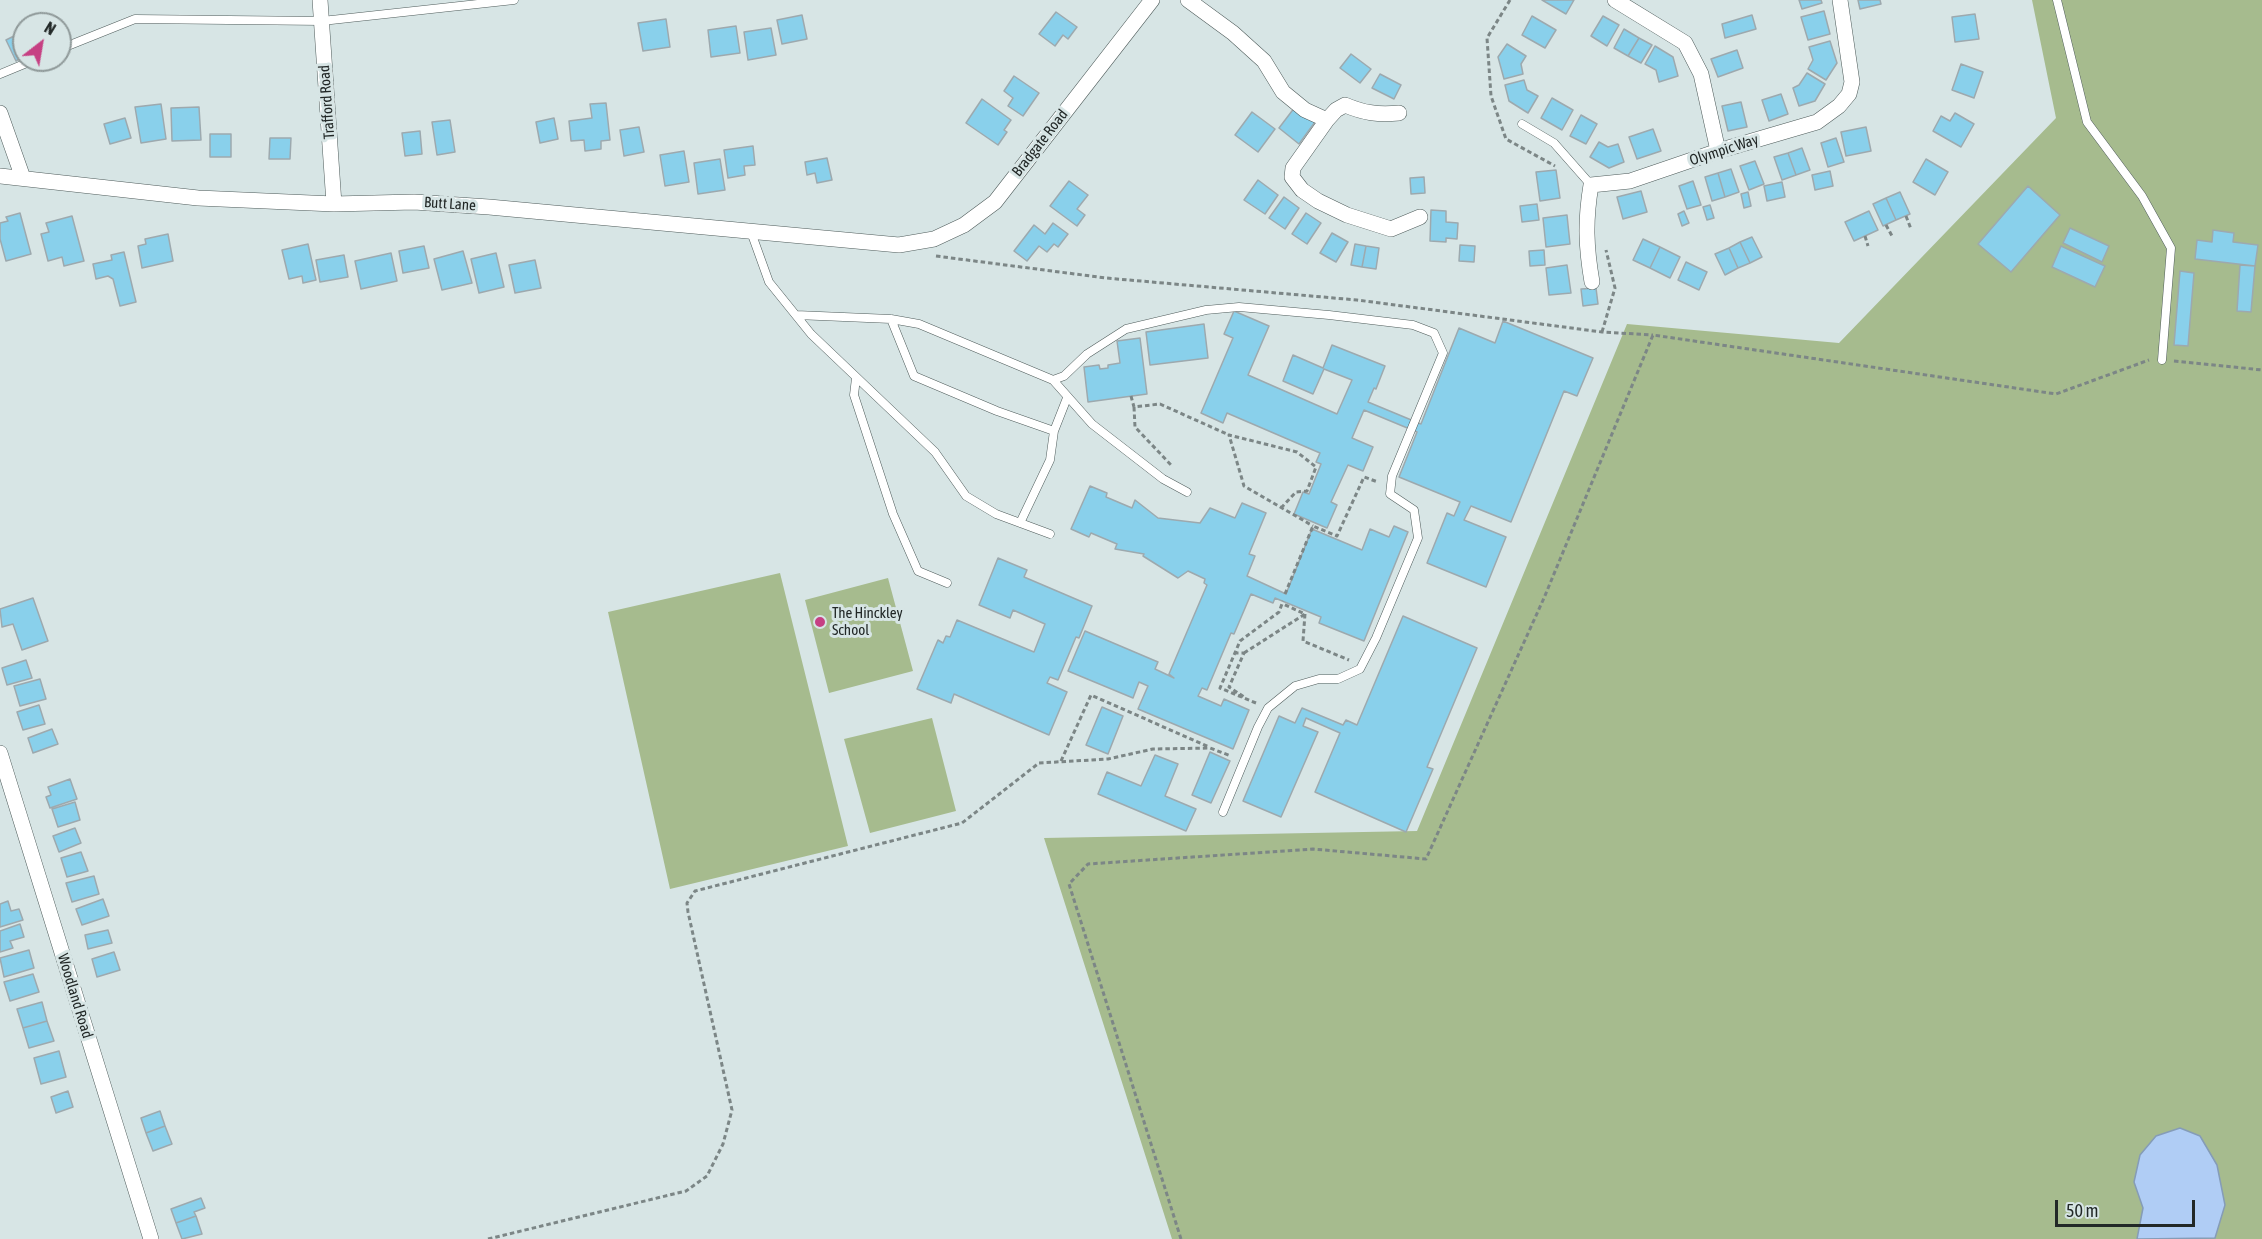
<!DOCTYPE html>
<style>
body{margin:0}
#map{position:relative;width:2262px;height:1239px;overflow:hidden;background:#d7e5e5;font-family:"Asap Condensed",sans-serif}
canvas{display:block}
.north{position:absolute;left:12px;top:12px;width:60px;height:60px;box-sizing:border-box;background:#d7e5e5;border:2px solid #8f9999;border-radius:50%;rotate:31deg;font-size:16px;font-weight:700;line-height:24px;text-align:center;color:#222827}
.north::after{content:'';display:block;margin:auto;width:21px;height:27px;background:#c64083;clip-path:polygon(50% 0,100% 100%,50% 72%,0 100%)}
.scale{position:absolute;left:2055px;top:1200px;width:140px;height:27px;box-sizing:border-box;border:3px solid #222827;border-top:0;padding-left:8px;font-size:18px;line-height:21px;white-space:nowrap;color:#222827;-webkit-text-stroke:4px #d7e5e5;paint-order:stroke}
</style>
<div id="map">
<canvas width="2262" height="1239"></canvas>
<div class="north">N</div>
<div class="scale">50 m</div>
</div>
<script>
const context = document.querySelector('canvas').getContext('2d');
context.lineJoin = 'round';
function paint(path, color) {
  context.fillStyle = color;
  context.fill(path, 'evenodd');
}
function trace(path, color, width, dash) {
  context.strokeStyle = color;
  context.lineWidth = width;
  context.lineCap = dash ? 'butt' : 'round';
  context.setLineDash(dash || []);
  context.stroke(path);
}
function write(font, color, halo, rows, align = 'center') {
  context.font = font + ' "Asap Condensed",sans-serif';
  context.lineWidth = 6;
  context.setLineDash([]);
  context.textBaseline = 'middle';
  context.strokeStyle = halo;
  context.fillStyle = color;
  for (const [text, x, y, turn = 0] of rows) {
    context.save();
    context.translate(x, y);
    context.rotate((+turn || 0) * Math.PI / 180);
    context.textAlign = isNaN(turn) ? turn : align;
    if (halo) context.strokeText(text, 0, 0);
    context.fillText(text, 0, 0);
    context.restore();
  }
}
paint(new Path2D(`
 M2032 0H2262V1239H1172L1044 838 1417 831 1627 324 1839 343 2056 118Z
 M780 573 848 846 670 889 608 612Z
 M888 578 913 671 829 693 805 600Z
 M932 718 956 811 870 833 844 739Z`), '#a6bb8e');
const water = new Path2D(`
 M2180 1128 2200 1136 2217 1165 2225 1205 2215 1238 2137 1239 2143 1208 2134 1182 2140 1155 2156 1136Z`);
paint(water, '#b0cdf5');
trace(water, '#859cb7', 1.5);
const building = new Path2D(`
 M1542 0H1574L1566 14Z
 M1799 0H1821L1822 3 1802 9Z
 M1858 0H1880L1881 4 1860 9Z
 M1824 11 1830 34 1808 40 1801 17Z
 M1056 12 1077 27 1068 39 1063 35 1055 46 1039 34Z
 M1975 14 1979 39 1955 42 1952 17Z
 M802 15 807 39 782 44 777 20Z
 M1752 15 1756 29 1725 38 1722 24Z
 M1532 16 1556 30 1545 48 1522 35Z
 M1603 16 1619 25 1607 46 1591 36Z
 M666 19 670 47 643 51 638 23Z
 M736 26 740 53 711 57 708 30Z
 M771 28 776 55 748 60 744 32Z
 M1624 29 1639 38 1628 56 1614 48Z
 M24 31V56L16 61 6 40Z
 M1639 38 1652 45 1641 63 1628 56Z
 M1830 41 1837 63 1826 80 1808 69 1813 60 1809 47Z
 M1507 44 1526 56 1521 64 1523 74 1504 79 1498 57Z
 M1655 46 1673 57 1678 76 1659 82 1656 70 1645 64Z
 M1737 50 1743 68 1718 77 1711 59Z
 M1351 54 1371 69 1360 83 1340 68Z
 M1961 64 1983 72 1974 98 1952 90Z
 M1807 73 1825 84 1815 101 1799 106 1793 88 1799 85Z
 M1380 74 1401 85 1394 99 1372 88Z
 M1014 76 1039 93 1023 116 1008 106 1013 98 1004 91Z
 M1524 80 1527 90 1538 96 1528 113 1509 101 1505 85Z
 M1781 94 1788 114 1769 121 1762 100Z
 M1552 98 1573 110 1562 130 1541 118Z
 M982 99 1011 120 1004 130 1007 132 998 145 966 123Z
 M1741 102 1747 127 1728 131 1722 106Z
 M606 103 610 140 601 141V149L585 151 584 140 571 141 569 121 592 118 590 104Z
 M161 104 166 139 141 143 135 107Z
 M199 107 201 140 172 141 171 108Z
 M1295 107 1315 122 1299 144 1279 128Z
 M1252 112 1275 129 1258 152 1235 135Z
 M1955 113 1974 124 1961 147 1933 131 1941 116 1950 121Z
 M1581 115 1597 124 1586 144 1570 136Z
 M125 118 131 138 110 144 104 124Z
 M554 118 558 139 540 143 536 122Z
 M450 120 455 152 437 155 432 122Z
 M639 127 644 152 624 156 620 130Z
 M1866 127 1871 151 1846 156 1841 132Z
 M1653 129 1661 151 1637 159 1629 137Z
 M420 131 422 154 405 156 402 133Z
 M210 134H231V157H210Z
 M270 138H291L290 159H269Z
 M1836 138 1844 162 1828 167 1821 143Z
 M1599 142 1608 147 1618 144 1624 162 1609 168 1590 157Z
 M753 146 755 165 744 166 745 175 728 178 724 150Z
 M1802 148 1810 170 1796 175 1788 153Z
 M684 151 689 182 665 186 660 155Z
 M1788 153 1796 175 1782 180 1774 157Z
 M827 158 832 180 817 183 815 173 807 175 805 162Z
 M720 159 725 190 698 194 694 163Z
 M1926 159 1948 172 1935 195 1913 182Z
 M1755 161 1764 184 1749 190 1740 166Z
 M1731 169 1739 192 1725 197 1718 173Z
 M1556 170 1560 198 1540 201 1536 172Z
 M1830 171 1833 186 1815 190 1812 175Z
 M1718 173 1725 197 1712 201 1705 177Z
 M1424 177 1425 193 1411 194 1410 178Z
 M1258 180 1278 195 1265 214 1244 200Z
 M1069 181 1088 195 1077 209 1085 215 1077 226 1050 206Z
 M1693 181 1701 205 1687 209 1679 186Z
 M1782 182 1785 197 1767 201 1764 186Z
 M2028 186 2060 215 2011 272 1978 244Z
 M1641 191 1647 212 1623 219 1617 197Z
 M1748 192 1751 206 1744 208 1741 194Z
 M1900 192 1910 214 1896 220 1886 198Z
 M1284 197 1299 208 1285 229 1269 218Z
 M1886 198 1896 220 1883 226 1873 204Z
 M1537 204 1539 220 1522 222 1520 206Z
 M1710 205 1714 218 1707 220 1703 207Z
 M1431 210 1446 211V222L1458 223 1457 239 1446 238V242L1430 241Z
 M1684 211 1689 223 1682 226 1678 214Z
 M1869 211 1878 230 1854 241 1845 222Z
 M20 213 31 254 6 261 0 239V223L8 221 6 217Z
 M1306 213 1321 223 1307 244 1292 234Z
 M1567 215 1570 244 1546 247 1543 218Z
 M72 216 84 261 64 266 62 257 48 261 41 234 49 232 46 223Z
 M1053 223 1068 234 1058 247 1054 244 1047 252 1039 246 1027 261 1014 251 1034 225 1045 234Z
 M2070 228 2109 246 2102 262 2063 243Z
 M2213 230 2234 233 2233 242 2258 245 2255 266 2195 259 2197 240 2212 242Z
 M1332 233 1348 242 1336 262 1320 253Z
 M168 234 173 261 142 268 138 246 146 244 145 239Z
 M1752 237 1762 257 1750 263 1740 242Z
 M1643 239 1660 247 1650 268 1633 260Z
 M1740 242 1750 263 1738 268 1729 248Z
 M308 244 316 280 303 283 302 276 289 279 282 250Z
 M1355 244 1366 246 1362 267 1351 265Z
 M1460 245 1475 246 1474 262 1459 261Z
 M424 246 429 268 403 273 399 251Z
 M1366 246 1379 248 1376 269 1362 267Z
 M2061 246 2105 266 2095 287 2052 267Z
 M1660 247 1680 257 1670 278 1650 268Z
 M1729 248 1738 268 1725 275 1715 254Z
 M1544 250 1545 265 1530 266 1529 251Z
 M463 251 472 283 442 290 434 259Z
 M124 252 136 302 120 306 113 279 108 276 96 279 93 264 112 260 111 255Z
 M391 253 397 281 361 289 355 261Z
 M496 253 504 287 479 293 471 259Z
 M344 255 348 277 320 282 316 260Z
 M535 260 541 288 515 293 509 265Z
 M1686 262 1707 272 1699 290 1678 280Z
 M1567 265 1571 293 1549 295 1546 268Z
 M2240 265 2255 266 2251 312 2237 311Z
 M2180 271 2194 273 2188 346 2174 345Z
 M1596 288 1598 304 1583 306 1581 289Z
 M1234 311 1269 326 1248 375 1337 414 1352 380 1324 369 1313 394 1283 381 1293 355 1323 368 1332 345 1385 366 1376 389 1374 388 1368 402 1421 424 1459 328 1495 343 1503 321 1593 358 1577 396 1564 391 1511 522 1471 506 1464 520 1506 537 1486 587 1427 563 1447 513 1454 516 1460 502 1399 477 1417 432 1364 410 1352 438 1373 447 1363 471 1348 465 1331 502 1337 505 1327 528 1294 514 1303 492 1309 494 1321 464 1316 462 1320 453 1227 413 1223 423 1201 413 1233 338 1224 334Z
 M1204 324 1208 358 1150 365 1146 332Z
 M1140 338 1147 394 1088 402 1084 367 1099 365 1100 369 1108 368V365L1120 363 1117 341Z
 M1090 486 1107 493 1106 497 1132 508 1135 500 1158 518 1200 523 1210 508 1235 518 1242 503 1266 513 1249 554 1255 556 1247 576 1286 594 1312 529 1362 550 1370 529 1389 537 1394 526 1408 532 1364 641 1319 623 1321 617 1275 598 1273 603 1251 594 1234 634 1231 633 1207 690 1202 688 1198 696 1221 706 1224 699 1249 710 1233 749 1138 709 1148 686 1139 682 1133 698 1068 671 1085 631 1158 662 1155 669 1174 678 1169 674 1207 585 1204 583 1205 579 1188 571 1178 578 1143 556 1144 554 1115 549 1117 544 1091 533 1089 537 1071 529Z
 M998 558 1027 570 1024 577 1092 606 1079 638 1076 637 1058 680 1050 677 1047 683 1067 692 1049 735 954 694 951 703 917 689 938 640 943 643 946 636 950 637 957 620 1034 652 1045 624 1013 610 1010 618 979 605Z
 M33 598 48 641 22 650 13 624 2 627 0 609Z
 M1403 616 1477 648 1427 767 1433 769 1406 832 1315 792 1340 733 1306 718 1303 726 1318 732 1281 817 1243 801 1279 716 1295 723 1302 708 1343 725 1346 720 1357 725Z
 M26 660 32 678 7 685 2 668Z
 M40 679 46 699 20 706 14 686Z
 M39 705 45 724 23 730 17 712Z
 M1102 707 1123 716 1108 754 1086 745Z
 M52 729 58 744 33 753 28 738Z
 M1210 752 1230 761 1211 803 1192 795Z
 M1155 755 1178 764 1165 796 1196 809 1186 831 1098 794 1107 772 1141 786Z
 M70 779 77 799 50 808 46 797 51 795 48 787Z
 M75 802 80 820 58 827 52 809Z
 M75 828 81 843 59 852 53 836Z
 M81 852 88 871 67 877 61 858Z
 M94 876 99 894 72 902 66 883Z
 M103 899 109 916 82 925 76 909Z
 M8 901 11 911 19 909 23 920 0 927V904Z
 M20 924 24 937 10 941 13 948 0 952V931Z
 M108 930 112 943 88 949 85 935Z
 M29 950 34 968 4 977 0 958Z
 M114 952 120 970 97 977 92 959Z
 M33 974 39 992 10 1001 4 982Z
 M42 1002 47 1021 23 1028 17 1009Z
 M47 1021 54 1041 29 1048 23 1028Z
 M59 1051 66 1077 41 1084 34 1058Z
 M68 1091 73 1107 56 1113 51 1097Z
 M160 1111 165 1126 146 1133 141 1118Z
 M165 1126 172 1144 153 1151 146 1133Z
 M201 1198 205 1208 194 1212 196 1216 176 1223 171 1209Z
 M196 1216 202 1234 182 1239 176 1223Z`);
paint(building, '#89d0eb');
trace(building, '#9da9ae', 1.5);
const service = new Path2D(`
 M2057 0 2087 122 2142 196 2171 248 2162 360
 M60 49 135 19 322 21 514 0
 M0 74 34 60
 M1522 124 1554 143 1591 185
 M751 232 769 282 811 334 935 452 966 496 996 514 1050 534
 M796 315 891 319 919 324 1053 380 1092 424 1163 479 1187 492
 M891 319 914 376 997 411 1054 431
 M856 378 854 395 893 514 918 571 947 583
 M1053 380 1064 376 1087 354 1126 329 1206 310 1239 307 1329 315 1413 325 1434 333 1443 353 1392 476 1390 494 1414 510 1418 538 1376 638 1360 669 1338 679H1319L1295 686 1268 708 1258 727 1223 812
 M1020 523 1050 460 1054 431 1067 398`);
const minor = new Path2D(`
 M320 0 334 204
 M1188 0 1233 33 1264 61 1283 92 1305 110 1327 120 1336 110 1345 105C1364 113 1378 115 1399 113
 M1615 0 1685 43 1701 74 1718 151
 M0 113 23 178
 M1327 120 1293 168 1292 177 1302 190 1318 201 1347 215 1391 229 1420 217
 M0 176 198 198 334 204 414 202 489 207 899 245 934 239 964 225 995 202 1152 0
 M1592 282C1586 247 1585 221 1591 185L1630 181 1718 151 1817 122 1839 106 1849 94 1852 82 1840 0
 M0 753 151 1239`);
trace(service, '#4f5c5b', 9);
trace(minor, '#4f5c5b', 16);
trace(new Path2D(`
 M1510 0 1487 38 1491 96 1506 139 1555 166
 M1906 216 1911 229
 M1886 225 1892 236
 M1865 236 1868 246
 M936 256 1106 278 1357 300 1602 332 1653 335
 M1602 332 1615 288 1606 250
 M2174 361 2262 370
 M1131 396 1134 407 1160 404 1229 435
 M1134 407 1135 427 1172 466
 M1281 508 1296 492 1307 491 1316 467 1297 452 1229 435 1244 486 1313 526
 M1285 594 1313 526 1337 536 1364 477 1378 482
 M1305 614 1303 641 1349 660
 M1234 653H1244L1229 687 1244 697
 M1244 653 1305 614 1283 604
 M1256 703 1220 688 1240 641 1279 612 1283 601
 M1061 761 1091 695 1209 747
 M488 1239 686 1191 707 1176 723 1144 732 1110 688 912 687 903 695 891 962 823 1039 763 1108 759 1153 749 1210 748 1231 756
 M1181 1239 1069 884 1088 864 1313 849 1426 859 1544 598 1653 335 2056 394 2149 360`), '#7c8686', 3, [4.5, 3]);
trace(service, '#fff', 8);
trace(minor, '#fff', 15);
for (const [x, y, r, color] of [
 [820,622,6,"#c64083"]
]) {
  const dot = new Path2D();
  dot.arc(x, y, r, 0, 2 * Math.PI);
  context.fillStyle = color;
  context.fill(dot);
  trace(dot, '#d7e5e5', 2);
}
write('15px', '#222827', '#d7e5e5', [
 ["Trafford Road",327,102,-94],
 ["Bradgate Road",1040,143,-52],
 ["Olympic Way",1724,150,-18],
 ["Butt Lane",450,204,4],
 ["Woodland Road",75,996,73]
]);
write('15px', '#222827', '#d7e5e5', [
 ["The Hinckley",832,613],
 ["School",832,630]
], 'left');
</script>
